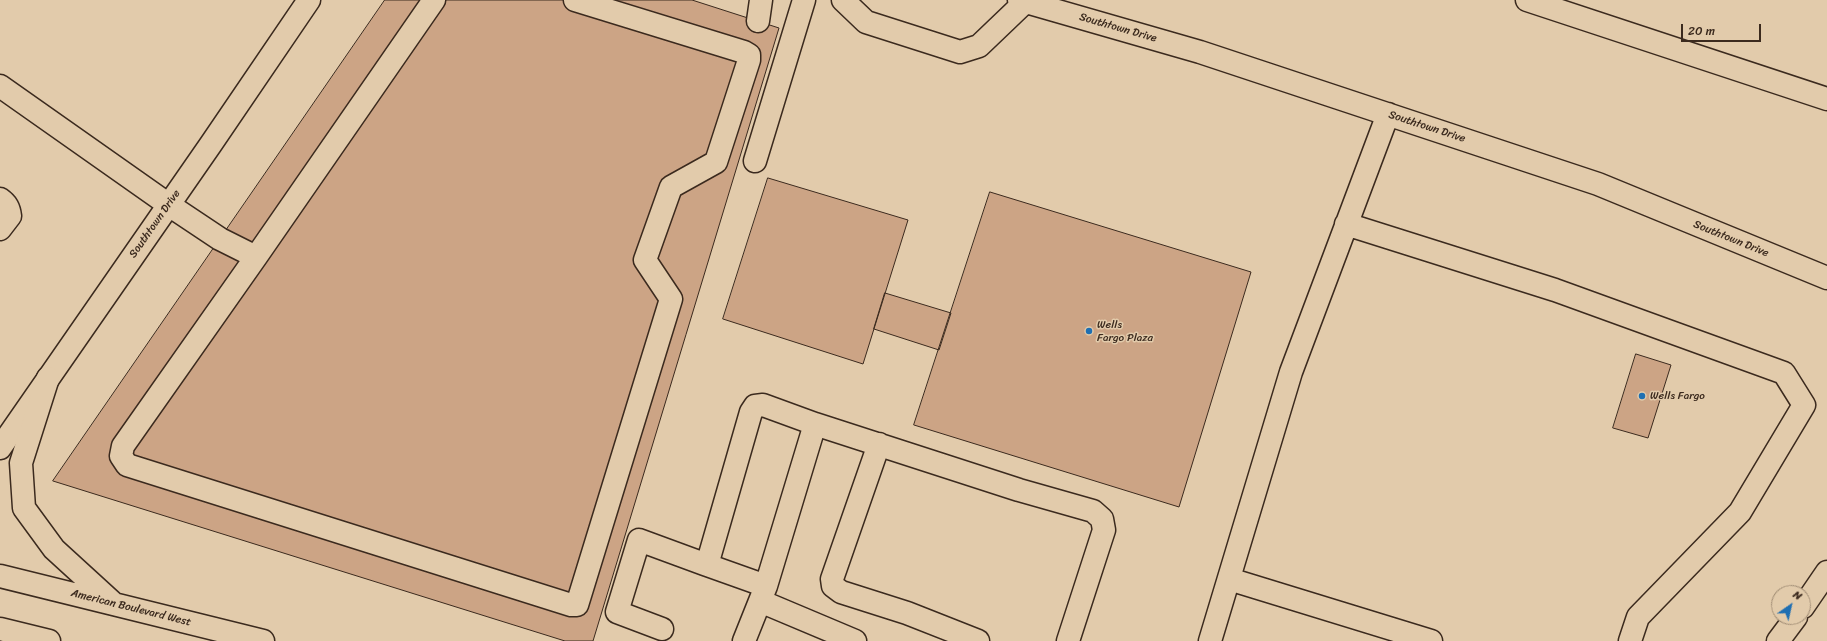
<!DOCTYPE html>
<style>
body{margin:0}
#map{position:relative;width:1827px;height:641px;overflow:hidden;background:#e2cbab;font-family:Sriracha,sans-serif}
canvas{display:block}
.north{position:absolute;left:1771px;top:585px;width:40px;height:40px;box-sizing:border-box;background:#e2cbab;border:1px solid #9f8b73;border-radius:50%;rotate:34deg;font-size:11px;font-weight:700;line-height:16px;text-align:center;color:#3b2a1e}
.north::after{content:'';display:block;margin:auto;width:14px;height:18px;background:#1f6fb2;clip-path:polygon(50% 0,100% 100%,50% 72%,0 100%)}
.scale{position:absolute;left:1681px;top:24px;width:80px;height:18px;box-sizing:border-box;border:2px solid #3b2a1e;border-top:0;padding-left:5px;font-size:12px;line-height:14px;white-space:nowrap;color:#3b2a1e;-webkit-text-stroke:3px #e2cbab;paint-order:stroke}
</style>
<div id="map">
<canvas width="1827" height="641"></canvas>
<div class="north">N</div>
<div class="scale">20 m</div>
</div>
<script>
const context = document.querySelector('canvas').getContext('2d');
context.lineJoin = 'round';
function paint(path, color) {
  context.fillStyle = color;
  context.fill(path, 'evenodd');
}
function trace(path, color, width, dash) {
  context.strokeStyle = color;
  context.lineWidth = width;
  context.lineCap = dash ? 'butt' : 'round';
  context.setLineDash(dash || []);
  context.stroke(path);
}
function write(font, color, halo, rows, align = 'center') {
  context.font = font + ' Sriracha,sans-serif';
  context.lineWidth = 3;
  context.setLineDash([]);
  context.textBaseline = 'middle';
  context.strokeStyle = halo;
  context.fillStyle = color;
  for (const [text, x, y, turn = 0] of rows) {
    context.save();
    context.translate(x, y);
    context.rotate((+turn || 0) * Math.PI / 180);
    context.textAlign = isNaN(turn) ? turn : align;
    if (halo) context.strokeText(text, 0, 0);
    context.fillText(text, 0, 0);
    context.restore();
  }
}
const building = new Path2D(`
 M385 0H692L779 28 593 641H565L53 481Z
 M768 178 908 220 863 364 723 319Z
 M990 192 1251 272 1179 507 914 425Z
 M885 293 951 313 939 350 874 329Z
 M1636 354 1671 365 1648 438 1613 428Z`);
paint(building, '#cca485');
trace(building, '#3b2a1e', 1);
const minor = new Path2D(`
 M434 0 256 257 123 446 121 456 127 465 571 605H577L671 299 645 260 671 187 716 162 749 60V55L744 52 575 0
 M843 0 866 22 960 52 979 46 1025 2
 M1019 0 1200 52 1598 184 1827 278
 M758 21 761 0
 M0 86 169 205 220 239 256 257
 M755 161 804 0
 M0 199C7 204 9 208 10 216L0 229
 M1346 224 1555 290 1784 373 1804 405 1740 512 1638 617 1630 641
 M815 424 1019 490 1093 511 1102 519 1104 530 1068 641
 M879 444 832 579 833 586 841 592 907 613 978 641
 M0 448 211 144 309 0
 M1229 579 1431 641
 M760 601 855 641
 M1803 607 1827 572
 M662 629 617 612 639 540 707 565
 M744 641 766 586 815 424 763 405 755 406 751 412 707 565 766 586
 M1210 641 1291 372 1388 114
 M1778 641 1796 617`);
const major = new Path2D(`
 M48 378 21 463 24 508 54 549 112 602
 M0 576 263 641
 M0 629 49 641`);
const highway = new Path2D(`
 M1527 0 1827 99`);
trace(minor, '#3b2a1e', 25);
trace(major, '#3b2a1e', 25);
trace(highway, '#3b2a1e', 25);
trace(minor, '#e2cbab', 22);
trace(major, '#e2cbab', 22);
trace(highway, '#e2cbab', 22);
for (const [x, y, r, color] of [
 [1089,331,4,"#1f6fb2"],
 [1642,396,4,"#1f6fb2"]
]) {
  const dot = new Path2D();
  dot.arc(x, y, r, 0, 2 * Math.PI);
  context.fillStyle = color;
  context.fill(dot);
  trace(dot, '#e2cbab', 1.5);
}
write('11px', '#3b2a1e', '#e2cbab', [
 ["Southtown Drive",1118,28,16],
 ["Southtown Drive",1427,127,18],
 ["Southtown Drive",155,224,-55],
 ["Southtown Drive",1731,239,22],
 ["American Boulevard West",131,608,14]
]);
write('11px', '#3b2a1e', '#e2cbab', [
 ["Wells",1097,325],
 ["Fargo Plaza",1097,338],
 ["Wells Fargo",1650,396]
], 'left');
</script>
